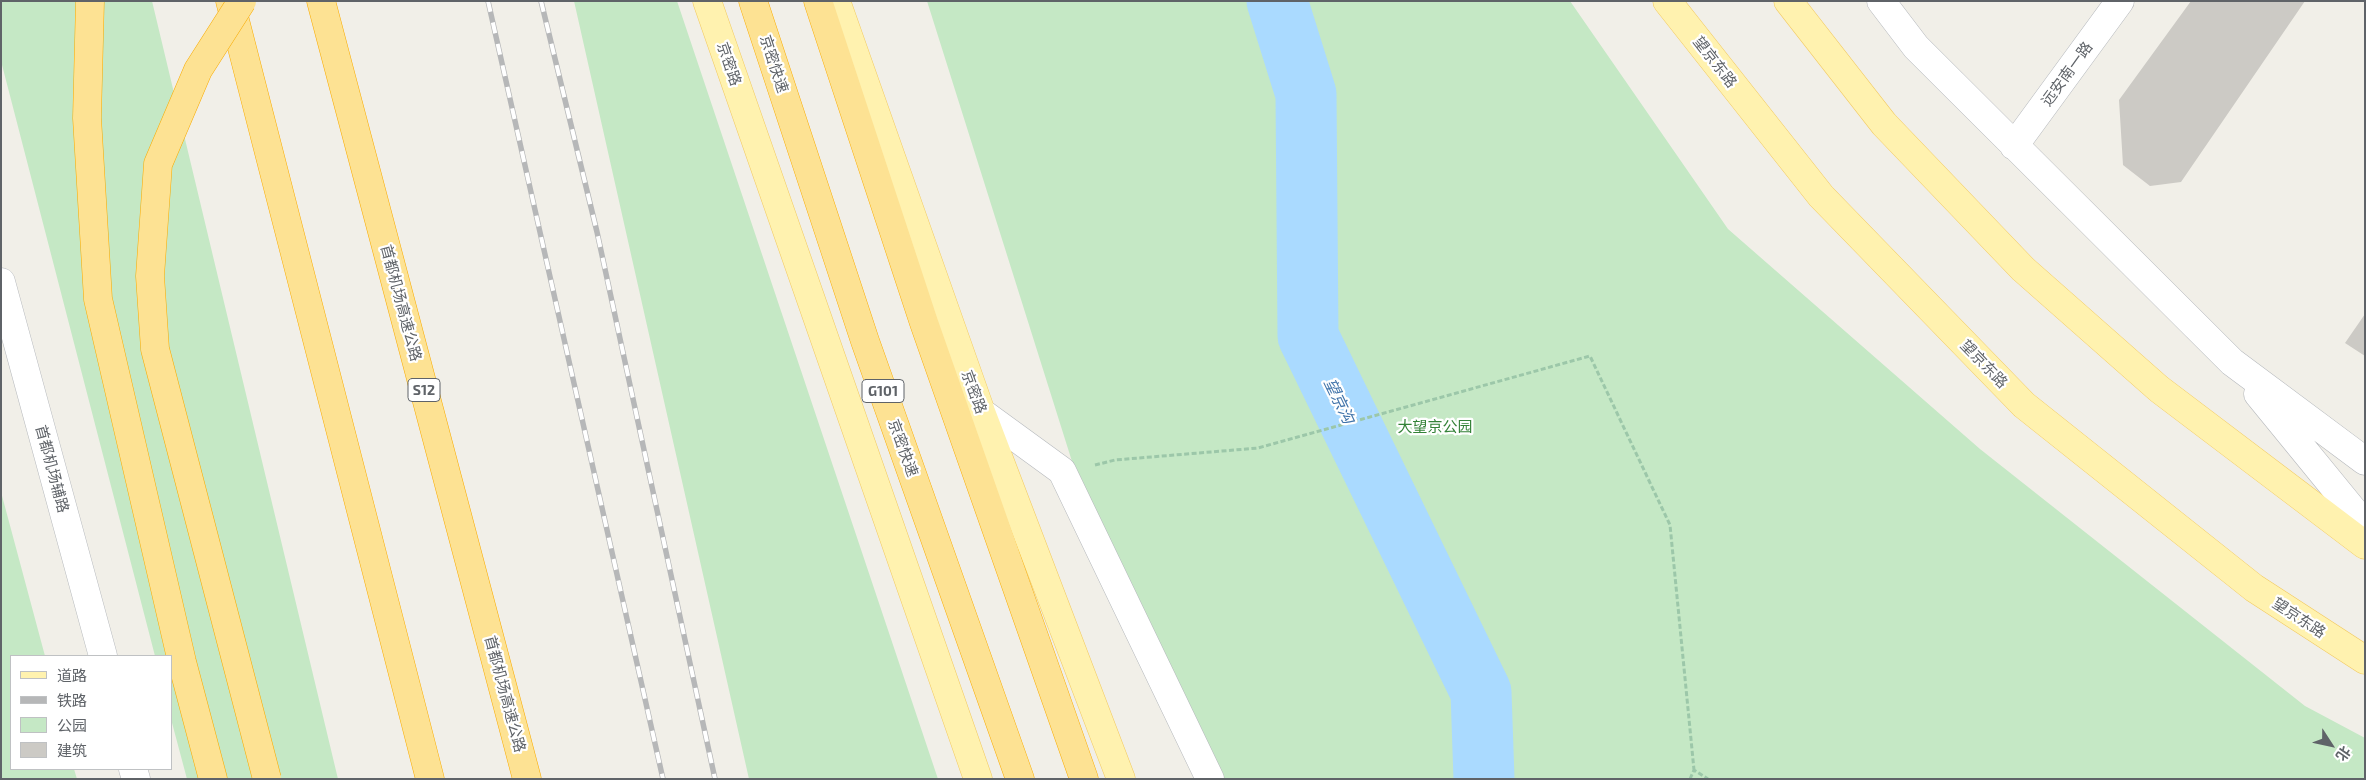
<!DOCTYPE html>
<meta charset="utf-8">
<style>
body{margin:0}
#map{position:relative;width:2366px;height:780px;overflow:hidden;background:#f1efe8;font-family:"Exo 2","Noto Sans SC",sans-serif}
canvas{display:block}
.frame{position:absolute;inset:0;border:2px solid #5f6368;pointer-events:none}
.legend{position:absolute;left:10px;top:655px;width:162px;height:115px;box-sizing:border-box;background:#fff;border:1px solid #bfc1c3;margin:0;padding:6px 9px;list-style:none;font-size:15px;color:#5f6368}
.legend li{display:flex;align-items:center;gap:10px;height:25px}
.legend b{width:25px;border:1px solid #bfc1c3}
.north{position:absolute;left:2306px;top:720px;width:50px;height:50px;-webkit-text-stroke:4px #fff;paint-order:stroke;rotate:125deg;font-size:14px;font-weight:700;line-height:20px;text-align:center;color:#5f6368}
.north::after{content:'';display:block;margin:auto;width:18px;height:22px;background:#5f6368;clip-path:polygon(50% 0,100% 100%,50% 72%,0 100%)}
</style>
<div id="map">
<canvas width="2366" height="780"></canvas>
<div class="frame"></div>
<ul class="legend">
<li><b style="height:6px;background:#fff2af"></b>道路</li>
<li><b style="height:6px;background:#b6b7b8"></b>铁路</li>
<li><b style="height:14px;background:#c5e8c5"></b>公园</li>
<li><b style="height:14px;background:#cccac5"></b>建筑</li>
</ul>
<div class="north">北</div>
</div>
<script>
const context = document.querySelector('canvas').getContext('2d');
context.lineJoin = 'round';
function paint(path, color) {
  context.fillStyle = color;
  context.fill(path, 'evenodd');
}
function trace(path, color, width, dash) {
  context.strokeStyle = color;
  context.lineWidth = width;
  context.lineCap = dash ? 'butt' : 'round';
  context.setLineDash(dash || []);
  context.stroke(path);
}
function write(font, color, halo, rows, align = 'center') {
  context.font = font + ' "Exo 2","Noto Sans SC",sans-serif';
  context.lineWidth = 4.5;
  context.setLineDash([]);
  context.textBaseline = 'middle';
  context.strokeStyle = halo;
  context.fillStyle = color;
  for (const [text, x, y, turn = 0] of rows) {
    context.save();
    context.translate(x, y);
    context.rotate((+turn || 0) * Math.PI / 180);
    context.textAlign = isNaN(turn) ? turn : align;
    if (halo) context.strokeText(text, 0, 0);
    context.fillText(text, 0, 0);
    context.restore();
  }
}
paint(new Path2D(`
 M1 1H152L338 779H187L171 719V656H155L1 61Z
 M574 1H677L938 779H749Z
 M927 1H1570L1728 229 1980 449 2305 706 2365 738V779H1208L1081 490Z
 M1 492 45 656H11V769H74L77 779H1Z`), '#c5e8c5');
trace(new Path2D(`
 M1277 1 1306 94 1308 336 1481 692 1484 779`), '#aadaff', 61);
paint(new Path2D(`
 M2191 1H2305L2181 182 2150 186 2123 165 2119 100Z
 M2365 314V356L2345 343Z`), '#cccac5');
const minor = new Path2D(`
 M1881 1 1916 47 2232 362 2365 461
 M2014 146 2120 1
 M1 282 103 656
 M2258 394 2365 525
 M981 412 1062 471 1210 779
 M133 769 136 779`);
const major = new Path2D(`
 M707 1 978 779
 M836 1 981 412 1121 779
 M1667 1 1821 196 2024 405 2254 588 2365 660
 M1788 1 1884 124 2023 269 2159 389 2365 545`);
const highway = new Path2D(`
 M90 1 87 118 98 299 182 662 213 779
 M230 1 430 779
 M321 1 527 779
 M753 1 865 341 1020 779
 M818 1 924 323 1084 779`);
trace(minor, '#b5b8bc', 29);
trace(major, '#f2c960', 29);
trace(highway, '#f9ab00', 29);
trace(new Path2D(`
 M1095 465 1115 460 1258 448 1590 356 1670 525 1694 770
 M1690 779 1694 770 1708 779`), '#9cc7a9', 3, [5, 2.5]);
trace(minor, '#fff', 28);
trace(major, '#fff2af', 28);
trace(highway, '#fde293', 28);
const rail = new Path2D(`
 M488 1 663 779
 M541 1 597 232 715 779`);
trace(rail, '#b6b7b8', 5.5);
trace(rail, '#fff', 4, [11]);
const highwayBridge = new Path2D(`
 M242 1 198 70 158 164 150 276 155 349 267 779`);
trace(highwayBridge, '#f9ab00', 29, []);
trace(highwayBridge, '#fde293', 28);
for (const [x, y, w] of [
 [424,390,32],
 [883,391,42]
]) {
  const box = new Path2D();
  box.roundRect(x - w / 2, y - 11.5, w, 23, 4);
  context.fillStyle = '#fff';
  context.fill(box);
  trace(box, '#5f6368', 1);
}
write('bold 14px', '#5f6368', null, [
 ["S12",424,390],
 ["G101",883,391]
]);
write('15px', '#5f6368', '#fff', [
 ["望京东路",1715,62,52],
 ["京密路",729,64,71],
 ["京密快速",774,64,72],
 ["远安南一路",2067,74,-54],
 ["首都机场高速公路",401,303,75],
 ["望京东路",1984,364,46],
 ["京密路",974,392,70],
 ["京密快速",903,448,70],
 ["首都机场辅路",52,469,75],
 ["望京东路",2299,618,33],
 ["首都机场高速公路",505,694,75]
]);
write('15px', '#348238', '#fff', [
 ["大望京公园",1435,427]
]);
write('italic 16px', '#4174aa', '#fff', [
 ["望京沟",1339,401,64]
]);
</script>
